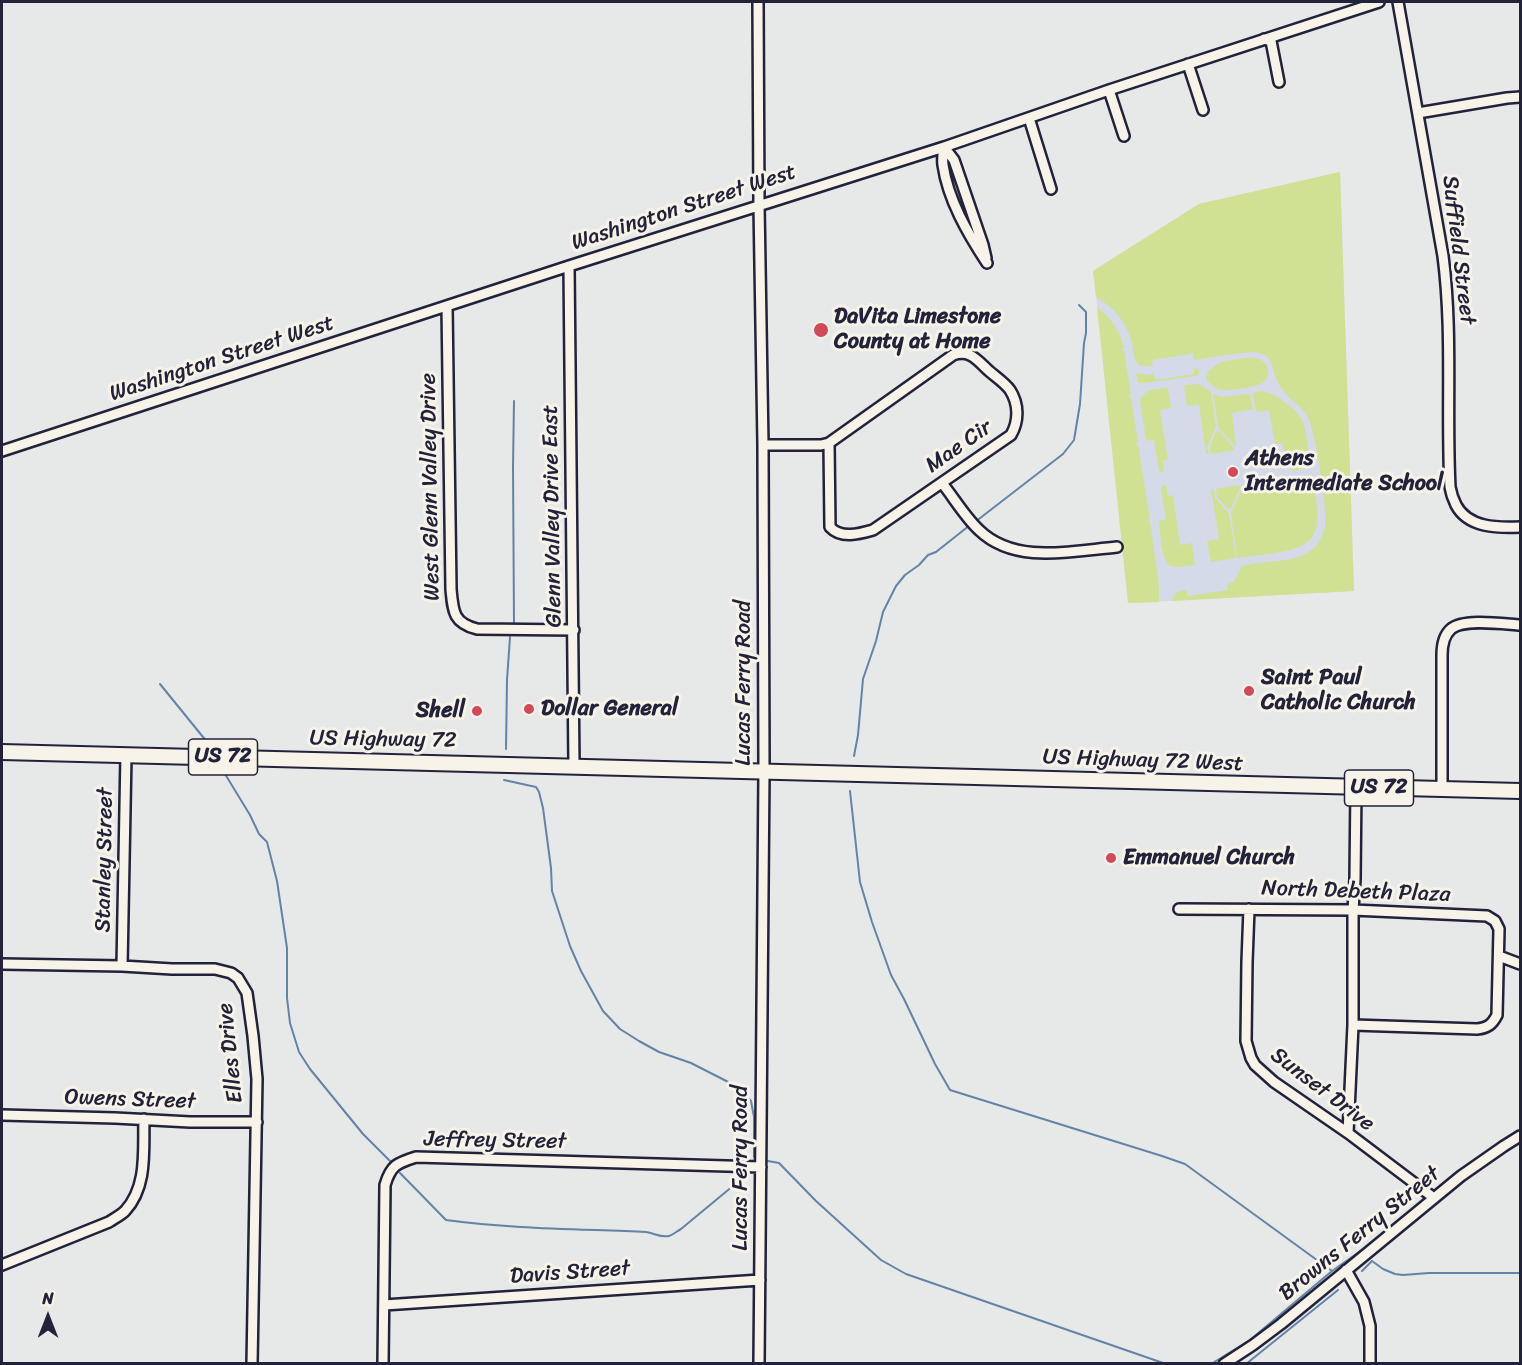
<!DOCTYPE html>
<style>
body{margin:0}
#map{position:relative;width:1522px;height:1365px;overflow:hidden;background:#e7e8e8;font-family:Sriracha,sans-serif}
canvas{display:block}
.frame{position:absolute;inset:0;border:3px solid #22223b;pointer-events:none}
.north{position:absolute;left:18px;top:1287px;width:60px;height:60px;-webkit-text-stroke:4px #f7f3e8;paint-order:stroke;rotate:0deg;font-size:16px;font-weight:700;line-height:24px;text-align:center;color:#22223b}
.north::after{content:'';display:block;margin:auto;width:21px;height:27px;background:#22223b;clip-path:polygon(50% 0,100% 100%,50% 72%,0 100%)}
</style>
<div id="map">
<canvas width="1522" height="1365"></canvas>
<div class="frame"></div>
<div class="north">N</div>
</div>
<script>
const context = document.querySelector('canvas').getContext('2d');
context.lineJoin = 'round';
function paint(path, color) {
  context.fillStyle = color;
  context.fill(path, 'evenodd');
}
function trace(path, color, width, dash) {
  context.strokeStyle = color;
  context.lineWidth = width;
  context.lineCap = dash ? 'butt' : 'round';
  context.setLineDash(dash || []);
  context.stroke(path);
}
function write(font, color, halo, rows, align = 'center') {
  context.font = font + ' Sriracha,sans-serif';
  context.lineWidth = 6;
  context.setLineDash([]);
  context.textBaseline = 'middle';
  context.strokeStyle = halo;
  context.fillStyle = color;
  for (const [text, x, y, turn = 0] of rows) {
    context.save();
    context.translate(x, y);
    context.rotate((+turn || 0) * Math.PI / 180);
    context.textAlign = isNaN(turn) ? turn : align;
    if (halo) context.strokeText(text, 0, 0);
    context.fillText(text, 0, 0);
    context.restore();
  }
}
paint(new Path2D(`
 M1340 172 1354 591 1128 603 1103 354 1093 271 1199 204Z`), '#d4dae8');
paint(new Path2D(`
 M1340 172 1354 591 1172 601C1174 593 1178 591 1186 590L1188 596 1228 590 1227 584 1234 582 1241 567C1264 558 1296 566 1315 547 1320 542 1323 534 1325 527 1328 511 1315 428 1307 415 1300 405 1288 399 1282 389 1279 384 1275 378 1274 372 1272 365 1271 358 1263 354 1251 349 1210 358 1195 360L1193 359V353H1191L1190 354 1152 360 1153 365C1147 367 1139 368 1136 361 1133 356 1133 348 1132 342 1126 322 1114 307 1096 297L1093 271 1199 204Z
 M1097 307C1111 318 1120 331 1124 348H1122V350H1124L1131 394 1129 395V397H1131L1138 442 1136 443V445L1138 444 1150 519H1148V521H1150L1159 585V602L1128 603Z
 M1244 358C1256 357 1269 359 1268 374 1267 377 1267 380 1264 382 1259 387 1224 392 1218 389 1213 387 1210 383 1206 380L1208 371 1221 362Z
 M1194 368 1198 369 1199 371 1198 375 1195 376 1144 383H1140L1138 382 1136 374 1138 373 1145 375 1153 374 1156 380 1194 374Z
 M1199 384 1211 392 1216 427 1207 447 1209 454H1206L1199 405 1187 406 1184 385Z
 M1168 388 1171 408 1160 410 1168 460 1163 461 1164 472 1162 473 1159 471 1154 440 1148 441 1146 439 1140 401C1144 388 1157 389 1168 388Z
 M1260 391C1273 391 1300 411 1304 424 1307 435 1308 447 1309 457L1302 469 1294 471 1290 468 1293 466 1291 451H1284L1282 443 1275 444 1269 410 1256 412 1253 393Z
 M1213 394 1222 397 1250 394 1253 409 1232 413 1236 447 1218 427Z
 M1219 431 1234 448V450L1211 454 1210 446 1216 432Z
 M1293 476H1303C1314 487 1316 494 1317 509 1321 545 1299 549 1270 554 1259 555 1248 557 1237 558L1231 513 1242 488 1241 485Z
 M1164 485H1166L1168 496 1173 495 1180 545 1192 543 1195 565C1188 565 1177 569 1171 566 1161 562 1160 531 1159 521L1166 519 1161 488Z
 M1239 485 1240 488 1231 509H1228L1217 497 1216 489Z
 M1211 489H1214L1215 498 1229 514 1236 558 1211 562 1207 541 1219 539Z`), '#d1e194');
trace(new Path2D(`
 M975 522 1063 454 1074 440 1080 404 1084 343 1086 333V312L1079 305
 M514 624 513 467 514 401
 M160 684 207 742
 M506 749 507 680 510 637
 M854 756 858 735 863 679 876 641 883 612 896 586 905 575 919 565 928 555 936 552 970 525
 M225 774 250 815 259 834 267 842 277 881 287 948V998L290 1023 299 1052 310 1069 363 1134 391 1162
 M504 780 536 787 539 792 543 808 551 868 552 891 570 946 581 971 603 1011 620 1029 639 1041 659 1052 691 1063 738 1087 751 1101 754 1117V1157
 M850 791 860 882 872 922 891 975 904 999 935 1064 950 1090 1162 1156 1185 1164 1332 1271 1362 1250
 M768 1161 779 1163 816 1201 881 1260 906 1274 1166 1364
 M400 1173 446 1220C512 1229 580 1229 646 1232 654 1233 661 1238 669 1236 673 1235 677 1231 681 1229L745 1176
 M1362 1271 1372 1261 1383 1269 1395 1274 1403 1275 1429 1273H1520
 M1211 1364 1250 1340 1332 1271
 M1246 1364 1338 1290`), '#6483a6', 2);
const minor = new Path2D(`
 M758 2 759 205 763 445 764 771 759 1364
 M1398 2 1443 256C1453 333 1446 409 1450 487 1451 493 1453 499 1456 505 1468 528 1498 528 1520 527
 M1264 39 1271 41 1279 82
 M1188 64 1203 110
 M1109 90 1124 136
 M1418 113 1507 98 1520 97
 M1029 118 1051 189
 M944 147C943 153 942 159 943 165 948 200 968 234 987 263
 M944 147 954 160 983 245 986 258
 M569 266 574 766
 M447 306 451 589C453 611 453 623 477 629L574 630
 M763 445H821L829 443 953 355C970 349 977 360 989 371 996 377 1005 383 1010 390 1019 404 1019 421 1011 435L873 530C859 534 841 539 830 527L829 443
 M2 451 569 266 944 147 1109 90 1379 2
 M942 483C954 498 965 517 979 530 1015 565 1072 551 1117 547
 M1442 790V655C1442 646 1443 636 1451 629 1463 618 1504 624 1520 625
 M1179 909 1353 910 1487 916 1495 921 1499 929 1497 1015C1492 1025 1487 1028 1477 1029L1353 1025
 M1249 909 1247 962 1246 1041 1251 1058 1255 1065 1274 1082 1348 1133 1434 1198
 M1499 956 1520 964
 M2 964 122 966 172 969H215L231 973 238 978 247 993 253 1036 257 1079 252 1364
 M122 966 126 755
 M2 1115 115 1118 190 1122H257
 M1348 1133 1353 1025V910L1355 879 1356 787
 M2 1265 109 1222C115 1218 121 1215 125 1211 148 1186 143 1150 144 1119
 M1346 1270 1364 1302 1370 1326V1364
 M384 1305 760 1280
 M383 1364 385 1185C391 1165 397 1163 416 1157L761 1167
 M1224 1364 1253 1345 1281 1324 1461 1176 1504 1146 1520 1136`);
const highway = new Path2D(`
 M2 752 1520 791`);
trace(minor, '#22223b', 14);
trace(highway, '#22223b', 18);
trace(minor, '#f7f3e8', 9);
trace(highway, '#f7f3e8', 14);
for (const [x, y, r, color] of [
 [821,330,8,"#d1495b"],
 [1233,472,6,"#d1495b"],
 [1249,691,6,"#d1495b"],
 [529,709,6,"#d1495b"],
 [477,711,6,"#d1495b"],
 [1111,858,6,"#d1495b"]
]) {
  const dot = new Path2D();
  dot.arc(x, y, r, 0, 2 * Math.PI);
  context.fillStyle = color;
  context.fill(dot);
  trace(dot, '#f7f3e8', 2);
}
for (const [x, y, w] of [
 [223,757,69],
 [1379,788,69]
]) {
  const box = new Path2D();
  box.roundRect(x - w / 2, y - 18, w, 36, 4.5);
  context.fillStyle = '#f7f3e8';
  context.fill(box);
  trace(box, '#22223b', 1.5);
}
write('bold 21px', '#22223b', null, [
 ["US 72",223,757],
 ["US 72",1379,788]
]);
write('22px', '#22223b', '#f7f3e8', [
 ["Washington Street West",684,208,-18],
 ["Suffield Street",1458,250,83],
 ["Washington Street West",222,359,-18],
 ["Mae Cir",959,447,-35],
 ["West Glenn Valley Drive",431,487,-91],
 ["Glenn Valley Drive East",553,516,-91],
 ["Lucas Ferry Road",744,683,-90],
 ["US Highway 72",383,740,1],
 ["US Highway 72 West",1143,761,2],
 ["Stanley Street",105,860,-89],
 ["North Debeth Plaza",1356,892,2],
 ["Elles Drive",231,1053,-96],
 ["Sunset Drive",1322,1090,37],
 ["Owens Street",130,1100,2],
 ["Jeffrey Street",495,1141,1],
 ["Lucas Ferry Road",741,1168,-90],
 ["Browns Ferry Street",1360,1234,-39],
 ["Davis Street",570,1273,-4]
]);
write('bold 22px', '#22223b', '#f7f3e8', [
 ["DaVita Limestone",834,317],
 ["County at Home",834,342],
 ["Athens",1245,459],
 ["Intermediate School",1245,484],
 ["Saint Paul",1261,678],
 ["Catholic Church",1261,703],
 ["Dollar General",541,709],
 ["Shell",465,711,"right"],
 ["Emmanuel Church",1123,858]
], 'left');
</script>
